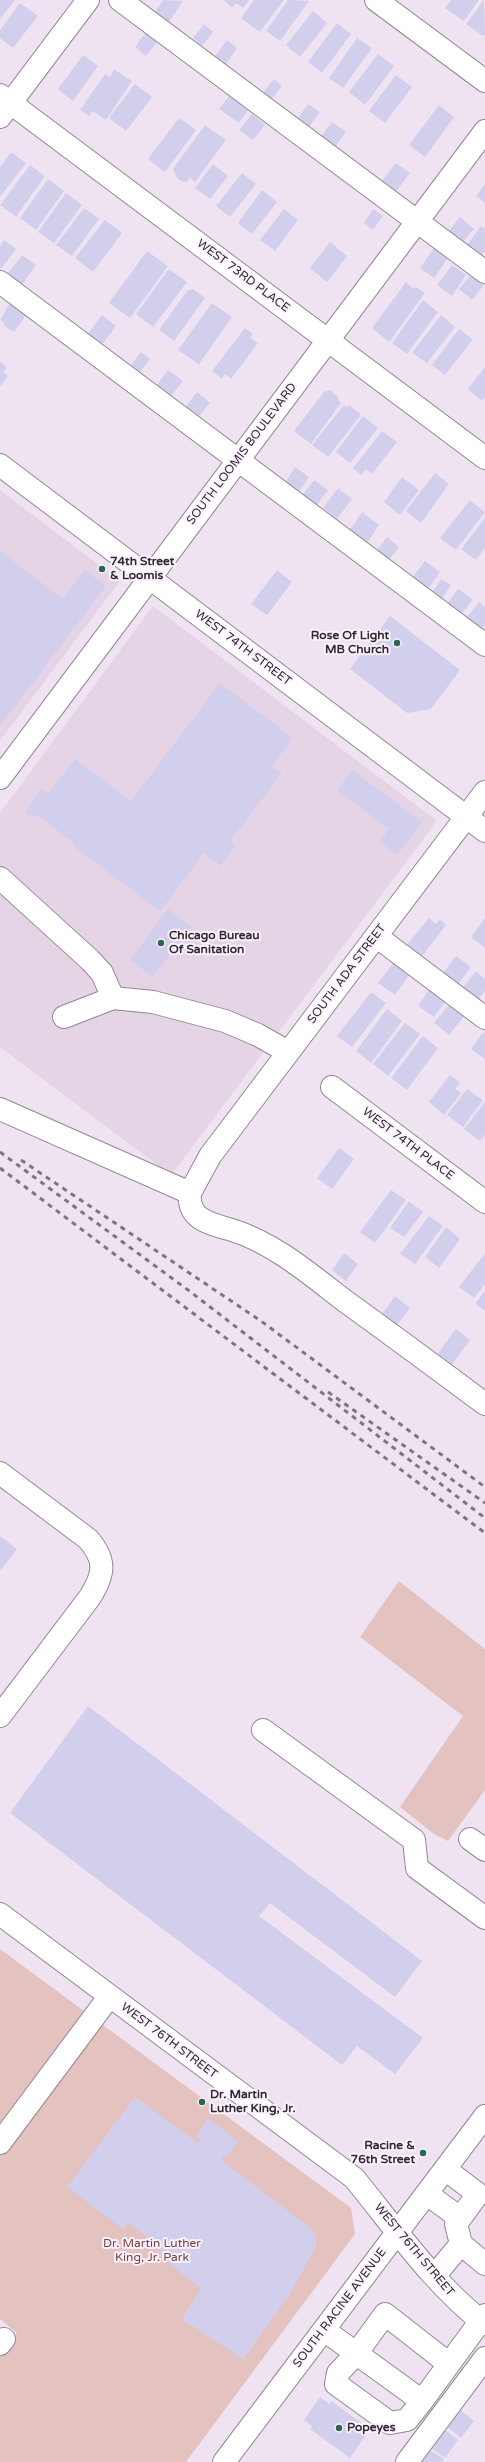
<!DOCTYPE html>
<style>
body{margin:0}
canvas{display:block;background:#efe3f1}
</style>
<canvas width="485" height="2462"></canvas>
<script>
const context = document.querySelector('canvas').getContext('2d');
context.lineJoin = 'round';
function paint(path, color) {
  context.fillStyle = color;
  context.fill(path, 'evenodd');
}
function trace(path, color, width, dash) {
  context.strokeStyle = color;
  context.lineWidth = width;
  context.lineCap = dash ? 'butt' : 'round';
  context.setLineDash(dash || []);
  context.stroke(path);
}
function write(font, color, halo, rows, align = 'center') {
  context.font = font + ' "Varela Round",sans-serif';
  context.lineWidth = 4;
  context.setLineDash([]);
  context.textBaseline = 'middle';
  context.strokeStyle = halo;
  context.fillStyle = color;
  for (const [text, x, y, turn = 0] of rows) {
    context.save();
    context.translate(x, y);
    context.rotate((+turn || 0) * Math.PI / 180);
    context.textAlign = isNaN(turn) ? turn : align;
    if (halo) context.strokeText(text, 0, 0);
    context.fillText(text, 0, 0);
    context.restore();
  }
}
paint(new Path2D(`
 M0 490 120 581 0 741Z
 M153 606 437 821 171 1175 0 1047V813Z`), '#e5d4e6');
paint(new Path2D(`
 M399 1581 485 1649V1790L448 1841 434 1834 400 1807 463 1716 360 1637Z
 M0 1949 351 2208 355 2234 186 2462H0V2356L17 2333 0 2319Z`), '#e4c2bf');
paint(new Path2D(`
 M0 0H15L0 19Z
 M163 0 183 1 169 22 155 12Z
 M224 0H249L243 8 236 3 232 8Z
 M254 0H284L260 32 241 18Z
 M288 0 309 1 280 41 266 31Z
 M451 0H479L464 21 445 8Z
 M484 0 485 34 483 36 466 24Z
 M20 3 38 16 13 48 0 38V30Z
 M313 11 327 23 300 57 286 45Z
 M337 23 351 34 322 73 308 62Z
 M204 24 213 32 202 46 193 38Z
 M146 32 158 41 146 56 135 47Z
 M357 38 372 48 343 88 329 78Z
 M227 40 237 48 226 64 215 56Z
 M378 54 394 66 365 105 349 92Z
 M83 55 98 66 73 101 58 89Z
 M114 69 132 81 106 120 92 111 89 116 80 110 105 74 110 77Z
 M396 75 412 87 385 123 369 111Z
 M274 79 282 86 270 101 262 94Z
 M135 84 152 97 126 131 109 118Z
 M230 95 249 109 239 123 219 109Z
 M308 104 320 112 307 130 296 121Z
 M439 105 454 117 425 157 409 145Z
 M252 114 265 125 253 140 239 130Z
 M179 118 196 130 165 172 148 159Z
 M332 122 346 132 334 149 320 138Z
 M205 125 226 140 195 182 190 178 187 182 182 181 177 178 173 169Z
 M11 152 26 163 0 197V167Z
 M396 163 410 173 394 194 380 183Z
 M213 164 228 176 210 199 195 188Z
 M30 165 45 176 16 217 0 205Z
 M242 173 256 184 230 217 216 206Z
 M48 179 64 191 36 230 20 218Z
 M485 184V203L476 196Z
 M262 190 277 202 252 234 238 223Z
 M66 193 82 205 54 243 38 232Z
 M84 208 99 219 72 256 56 245Z
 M284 209 298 220 275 251 260 240Z
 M373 209 383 216 373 230 364 223Z
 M460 217 474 229 462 243 448 232Z
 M105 220 122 233 93 272 75 258Z
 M481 226 485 229V251L481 256 467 245Z
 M4 240 16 249 0 270V246Z
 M330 242 347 256 327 282 310 268Z
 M434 248 448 258 434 278 420 268Z
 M147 251 168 266 130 318 109 303Z
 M22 255 36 265 21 286 7 275Z
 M452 265 466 275 452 296 437 285Z
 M169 269 187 282 153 327 136 314Z
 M470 276 484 285 472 300 459 289Z
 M406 282 414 289 416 287 425 293 389 342 372 328Z
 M193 289 205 298 174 341 159 330 187 291Z
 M423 300 438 312 407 354 392 343Z
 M11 301 28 312 14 332 3 325 5 323 0 320Z
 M212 303 232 317 199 364 178 350Z
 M102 315 116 326 101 346 87 335Z
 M441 315 455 327 427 363 412 353Z
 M245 328 253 334 250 338 258 343 231 379 225 374 222 379 212 371Z
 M459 329 473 339 445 375 432 365Z
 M141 352 150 359 140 372 131 365Z
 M0 362 7 367 3 372 8 376 0 387Z
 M485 367V397L482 401 468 389Z
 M168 370 183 381 171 396 157 385Z
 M330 390 338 397V400L341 403 311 444 294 431 324 392Z
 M197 392 210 403 199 416 186 406Z
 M344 405 347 407 350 406 360 413V416L328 457 312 445Z
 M363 416 378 428 350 463 336 452Z
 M382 431 397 442 372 474 366 469 361 475 353 468Z
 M295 467 309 477 299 492 285 483Z
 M435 473 449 484 421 523 406 511Z
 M402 477 419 490 400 515 384 502Z
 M314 480 328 490 316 506 302 496Z
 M338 488 352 499 337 519 323 508Z
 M470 500 485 512 456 550 440 538Z
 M362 512 379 525 367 543 349 531Z
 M485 518V548L476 560 461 549Z
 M387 537 399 547 387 563 375 553Z
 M0 551 63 599 85 570 106 586 0 726Z
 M425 561 440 572 428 589 412 578Z
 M277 570 292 582 267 615 251 604Z
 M441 579 451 585 441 600 431 594Z
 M458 589 473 599 461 615 447 604Z
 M479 602 485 607V625L480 631 465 620Z
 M390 616 460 670 431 709 407 713 350 669Z
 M220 683 293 738 272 766 282 773 230 841 236 845 220 866 204 853 160 911 75 847 76 845 36 814 33 818 25 812 41 789 48 794 75 759 131 801Z
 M352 770 422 822 397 855 380 841 389 829 337 790Z
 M168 909 191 926 153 977 130 960Z
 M429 918 436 924 440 919 446 925 420 959 405 947Z
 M485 918V948L471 937Z
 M456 956 471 967 457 986 442 974Z
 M394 962 410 974 395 995 378 983Z
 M476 971 485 979V991L477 1001 462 989Z
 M430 988 447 1000 434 1017 418 1006Z
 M371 992 386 1003 352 1047 337 1036Z
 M451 1002 466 1014 449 1035 434 1023Z
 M387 1009 402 1021 371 1063 356 1051Z
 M405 1023 420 1034 388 1076 373 1064Z
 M483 1032 485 1034V1059L471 1049Z
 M423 1036 438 1048 407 1090 391 1078Z
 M450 1075 460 1083 455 1089 461 1093 444 1115 429 1102Z
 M467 1089 483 1100 463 1127 447 1115Z
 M485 1102V1135L480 1141 464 1129Z
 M339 1148 354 1159 332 1189 317 1178Z
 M391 1190 406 1200 375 1243 360 1232Z
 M409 1201 423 1212 404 1237 390 1228Z
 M429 1216 443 1226 415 1264 400 1254Z
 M446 1227 460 1239 439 1268 425 1257Z
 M344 1253 358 1264 346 1281 332 1270Z
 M485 1253V1284L474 1298 459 1287Z
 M485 1291V1311L475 1304Z
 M395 1296 410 1308 397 1325 382 1314Z
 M456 1329 470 1340 450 1367 436 1356Z
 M0 1536 17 1549 0 1571Z
 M88 1706 422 1961 395 1997 270 1903 259 1916 423 2038 395 2074 357 2046 342 2065 10 1813Z
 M135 2097 198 2143 201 2139 196 2135 208 2119 224 2130 238 2142 227 2157 223 2156 221 2160 313 2230 316 2236V2246L290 2294 243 2359 182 2319 201 2289 159 2255 163 2248 128 2223 123 2229 67 2187Z
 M320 2397 330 2404 331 2401 370 2429 350 2458 310 2429 312 2426 304 2420Z
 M459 2409 474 2421 461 2438 446 2426Z
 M444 2429 458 2440 445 2458 430 2447Z
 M428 2449 444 2459 442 2462H420Z`), '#d2cfed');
const minor = new Path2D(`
 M120 0 485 272
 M376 0 485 81
 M0 95 485 458
 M0 117 88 0
 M0 282 485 645
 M0 465 485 831
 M0 778 485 131
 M485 792 210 1156 190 1193C187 1220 211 1224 232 1230 274 1243 311 1275 345 1301 392 1335 438 1369 485 1404
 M0 878 90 960 102 973 113 998
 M376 936 485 1018
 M64 1017 113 998 153 1002 225 1021 258 1035 288 1052
 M332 1087 485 1202
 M0 1109 190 1193
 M0 1473 88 1539C106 1560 105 1573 90 1597L0 1716
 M263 1730 414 1840 417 1868 485 1918
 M470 1839 485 1850
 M0 1914 354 2178C395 2228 434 2285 485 2324
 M0 2143 109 1997
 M445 2169 478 2194 456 2224 461 2244 485 2264
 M427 2194 460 2218
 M435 2275 461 2244
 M324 2330 422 2401 485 2315
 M0 2344 4 2339
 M422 2401 407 2420 390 2423 336 2384 338 2373 356 2354 385 2314 449 2364
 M224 2462 485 2116
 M407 2462 485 2358`);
trace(minor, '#928794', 24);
trace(minor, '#fff', 22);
trace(new Path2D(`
 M0 1152 188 1290 485 1518
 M21 1160 261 1321 485 1487
 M0 1168 485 1533
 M328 1392 485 1503`), '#7e767f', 3, [5, 5]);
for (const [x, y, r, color] of [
 [102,569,4,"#2c6751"],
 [397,643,4,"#2c6751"],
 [161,943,4,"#2c6751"],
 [202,2102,4,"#2c6751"],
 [423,2153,4,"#2c6751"],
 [339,2428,4,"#2c6751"]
]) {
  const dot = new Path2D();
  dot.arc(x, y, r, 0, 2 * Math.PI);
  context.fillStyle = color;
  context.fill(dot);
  trace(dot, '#fcf1ff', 1.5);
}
write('12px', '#312c31', '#fcf1ff', [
 ["WEST 73RD PLACE",243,276,37],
 ["SOUTH LOOMIS BOULEVARD",242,454,-53],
 ["WEST 74TH STREET",243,648,37],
 ["SOUTH ADA STREET",347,974,-53],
 ["WEST 74TH PLACE",408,1144,37],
 ["WEST 76TH STREET",169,2041,37],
 ["WEST 76TH STREET",414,2250,50],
 ["SOUTH RACINE AVENUE",340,2308,-53]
]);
write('bold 12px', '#312c31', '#fcf1ff', [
 ["74th Street",110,562],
 ["& Loomis",110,576],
 ["Rose Of Light",389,636,"right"],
 ["MB Church",389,650,"right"],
 ["Chicago Bureau",169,936],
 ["Of Sanitation",169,950],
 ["Dr. Martin",210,2095],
 ["Luther King, Jr.",210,2109],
 ["Racine &",415,2146,"right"],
 ["76th Street",415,2160,"right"],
 ["Popeyes",347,2428]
], 'left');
write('12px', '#75423f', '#fcf1ff', [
 ["Dr. Martin Luther",152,2244],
 ["King, Jr. Park",152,2258]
]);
</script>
